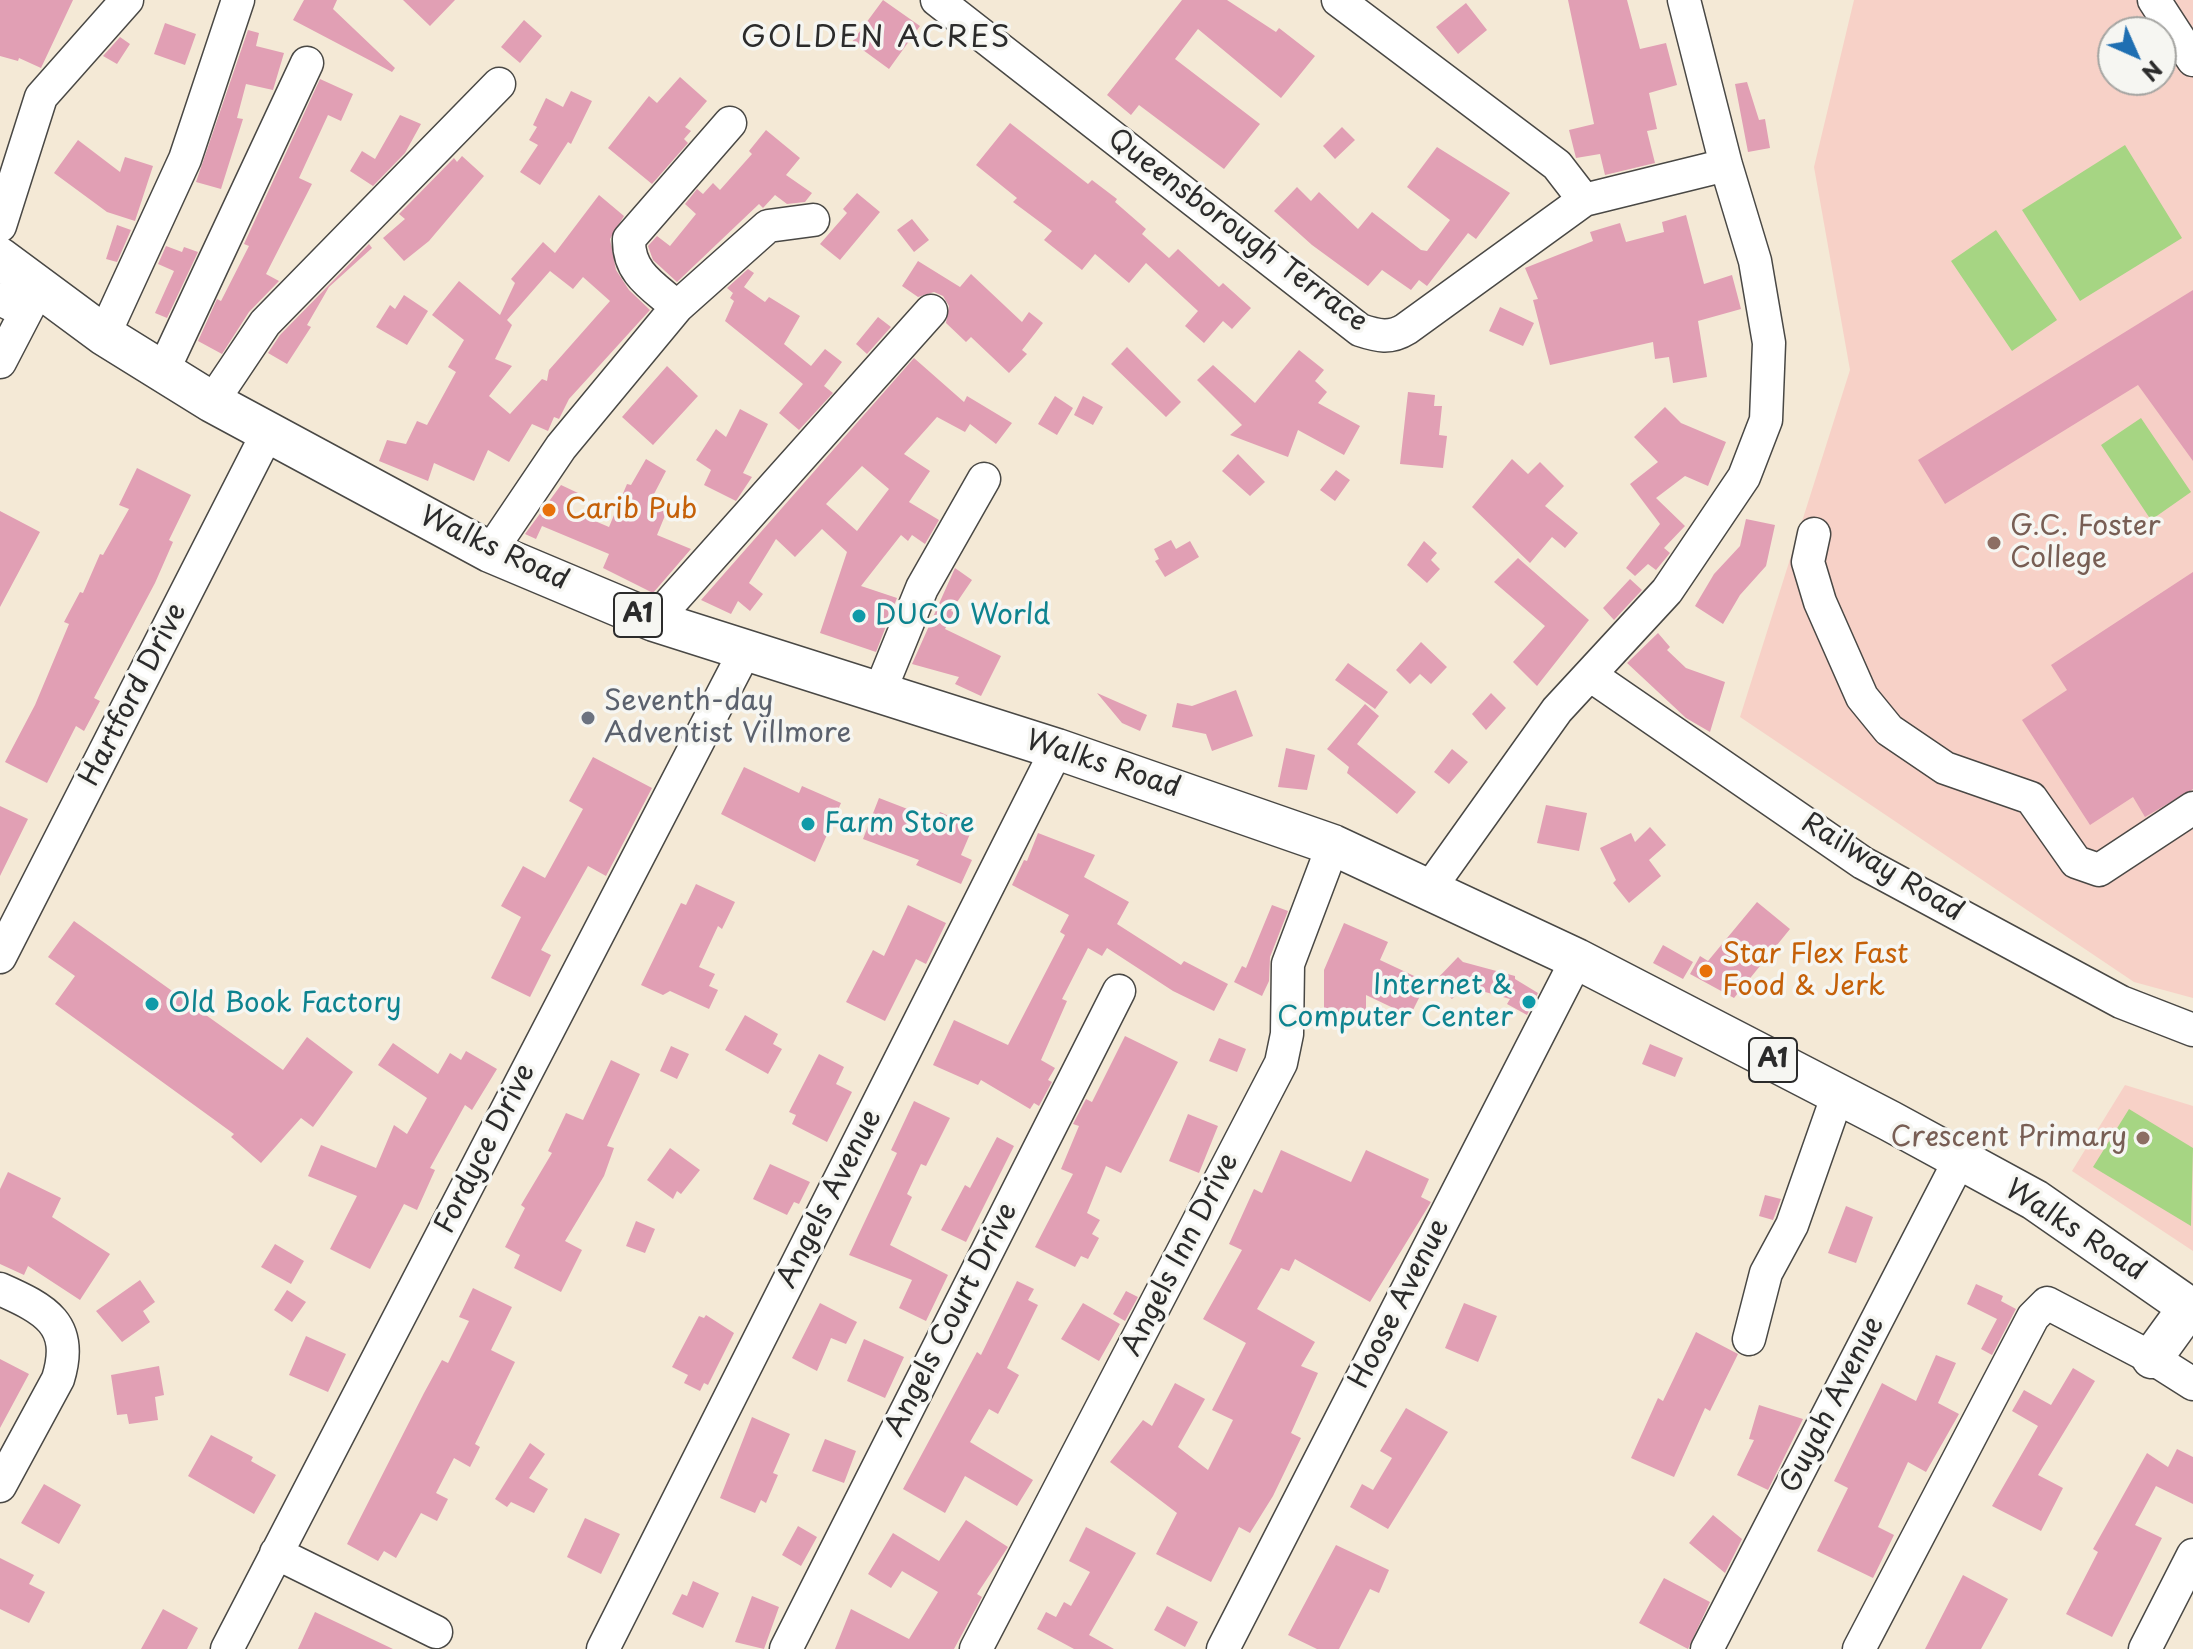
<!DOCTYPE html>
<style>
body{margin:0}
#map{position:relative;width:2193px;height:1649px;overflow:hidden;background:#f4e9d6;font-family:"Playpen Sans",sans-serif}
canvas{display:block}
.north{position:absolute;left:2097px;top:16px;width:80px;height:80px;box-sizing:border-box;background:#f6f6f2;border:2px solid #a5a5a2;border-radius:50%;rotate:135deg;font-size:22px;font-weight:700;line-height:32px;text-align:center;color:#2b2b2b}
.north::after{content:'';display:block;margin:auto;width:28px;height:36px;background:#1f6fb2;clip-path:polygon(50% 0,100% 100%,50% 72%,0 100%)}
</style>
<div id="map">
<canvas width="2193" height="1649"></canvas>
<div class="north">N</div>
</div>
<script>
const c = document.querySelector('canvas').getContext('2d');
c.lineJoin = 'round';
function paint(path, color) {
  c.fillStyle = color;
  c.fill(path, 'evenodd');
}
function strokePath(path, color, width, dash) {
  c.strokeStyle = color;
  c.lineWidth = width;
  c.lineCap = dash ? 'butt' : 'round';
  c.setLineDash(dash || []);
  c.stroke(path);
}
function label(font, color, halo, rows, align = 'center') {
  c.font = font + ' "Playpen Sans",sans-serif';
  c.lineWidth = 7;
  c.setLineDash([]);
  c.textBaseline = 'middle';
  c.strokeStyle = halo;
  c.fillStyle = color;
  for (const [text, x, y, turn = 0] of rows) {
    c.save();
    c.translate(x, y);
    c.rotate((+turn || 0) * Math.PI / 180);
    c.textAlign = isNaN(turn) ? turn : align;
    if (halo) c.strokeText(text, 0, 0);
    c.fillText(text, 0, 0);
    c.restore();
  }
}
const built = new Path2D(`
 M1854,0H2193V998L2134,982L1740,717L1850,370L1814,167ZM2113,32H2161V80H2113Z
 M2125,1085L2193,1106V1251L2072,1171Z`);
const green = new Path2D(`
 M2125,145L2182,238L2080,301L2022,210Z
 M1996,230L2057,320L2012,351L1951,261Z
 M2141,418L2191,492L2151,520L2101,445Z
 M2129,1109L2193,1148L2191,1226L2093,1167Z`);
const building = new Path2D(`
 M0,0H73L41,68L19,58L18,61L0,56Z
 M304,0H337L333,9L395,68L392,72L293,20Z
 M403,0H455L430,26Z
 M883,0L920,26L889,69L852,42Z
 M1182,0H1227L1276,32L1279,28L1315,56L1281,98L1198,29L1175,59L1260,124L1224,169L1139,105L1131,115L1107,95Z
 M1568,0H1627L1640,49L1666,43L1677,85L1649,93L1657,129L1647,131L1655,163L1605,175L1600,154L1576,158L1569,130L1594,124Z
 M1466,3L1487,30L1458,54L1436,27Z
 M524,20L542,36L520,63L501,47Z
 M165,23L196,34L185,65L154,54Z
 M248,30L259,33L256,46L284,53L273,90L246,84L237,118L243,119L221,189L196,182Z
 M120,37L130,44L117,64L103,56Z
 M680,77L707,101L685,127L691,131L684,139L688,143L652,184L608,148L649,96L657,103Z
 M320,79L353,94L341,121L328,115L299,178L312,184L266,274L279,281L249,312L222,354L198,341L217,299L221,301L249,246L244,244Z
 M1747,82L1759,120L1765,119L1770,148L1748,152L1735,84Z
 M571,91L592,101L571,144L568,142L540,185L520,172L538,145L529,140L537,127L533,125L546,98L563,107Z
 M400,115L421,124L405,153L373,186L350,171L362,151L375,159Z
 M1010,123L1088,184L1092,180L1117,199L1115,202L1146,229L1142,234L1169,258L1178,249L1219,287L1223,283L1251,308L1232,329L1223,321L1204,343L1185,326L1198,311L1146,263L1129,283L1095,254L1082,270L1044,240L1052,231L1013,202L1017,198L976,165Z
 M1342,127L1355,140L1335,159L1323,146Z
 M766,130L800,158L786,175L812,193L805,202L787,204L775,195L763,208L759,204L677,282L653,260L648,246L657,236L670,246L696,214L685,204L697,189L703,194L713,183L720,190L752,154L749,151Z
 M78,140L120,172L125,157L153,166L135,221L107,212L54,173Z
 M1437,147L1510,193L1476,239L1468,233L1427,286L1419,280L1411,290L1382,270L1368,286L1312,245L1274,211L1297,187L1311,201L1319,192L1358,229L1372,212L1421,250L1427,251L1450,220L1407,187Z
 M462,156L484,176L429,241L404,261L383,238L405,219L399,214L454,158L457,162Z
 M857,193L880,212L840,260L820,244L847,213L843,209Z
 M599,195L624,216L610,239L616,270L629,290L650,310L569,399L559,419L554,417L548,431L532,424L509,462L488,450L474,481L434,463L428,481L379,461L387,440L406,444L417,421L427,425L456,372L448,367L464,340L432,315L459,281L500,315L515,283L511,279L543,242L555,253ZM550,271L573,289L583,277L610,301L549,370L547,381L542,379L510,414L489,396L512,366L495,359L512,325L507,320Z
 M1686,215L1704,284L1732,275L1741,309L1698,321L1707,377L1673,383L1669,357L1655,359L1653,342L1550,365L1533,300L1538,299L1525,268L1593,241L1590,232L1620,223L1626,242L1664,232L1662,222Z
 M912,219L929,240L914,252L897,230Z
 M117,225L131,230L117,262L106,259Z
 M369,244L372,248L329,287L307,325L311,327L287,364L268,353L280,335Z
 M166,246L182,252L184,247L198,252L167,318L155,313L174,271L158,264Z
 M918,261L960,287L971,274L1022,322L1029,312L1043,323L1022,350L1027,354L1009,373L971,337L966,342L946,323L949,306L943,296L934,292L918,297L902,286Z
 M748,269L754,273L744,287L765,302L769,297L800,316L784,344L811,366L825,349L842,362L824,386L833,393L799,430L779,413L803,384L725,321L734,301L730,298L733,293L727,288Z
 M2193,290V461L2138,385L1945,504L1918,460Z
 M404,295L428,311L407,345L376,327L390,305L395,309Z
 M1500,307L1534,323L1523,346L1489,331Z
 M878,317L891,327L867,354L856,344Z
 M1127,347L1181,402L1166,417L1111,364Z
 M1299,350L1324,370L1315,381L1327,392L1318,403L1360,426L1344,455L1298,430L1288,457L1230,435L1242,425L1197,380L1213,365L1255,403Z
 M914,358L964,402L967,396L1012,423L996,444L970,424L965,432L937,417L904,454L930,471L909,502L939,520L925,544L912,535L908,541L901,535L861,586L897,598L876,652L820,633L847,552L822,529L795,557L776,539L749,583L763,594L750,611L738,601L731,614L701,600ZM862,466L889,489L857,531L826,504Z
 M667,366L698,396L653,445L622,417Z
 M1408,392L1435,395L1434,406H1442L1439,435L1447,436L1443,468L1400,464Z
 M1055,396L1073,408L1057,435L1038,424Z
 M1083,396L1103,407L1093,425L1074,415Z
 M1665,407L1681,423L1726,442L1708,486L1685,476L1656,498L1685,526L1664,548L1670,553L1656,570L1648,564L1635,576L1626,568L1660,524L1630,484L1658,462L1634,437Z
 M740,409L768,424L743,473L752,477L736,501L704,485L711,470L696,460L716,429L726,437Z
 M1238,454L1265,482L1250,496L1222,471Z
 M646,459L666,471L654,494L671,501L657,535L691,549L653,593L603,568L609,554L542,526L536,539L525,534L561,485L578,493L569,510L609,527L627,484L631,485Z
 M1512,459L1528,474L1540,462L1564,486L1545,506L1578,533L1565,548L1552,537L1530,563L1472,507Z
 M137,468L191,495L169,540L173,542L155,583L94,698L100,701L84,731L76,726L47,783L5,762L35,705L69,624L64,622L80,592L83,593L100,554L103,555L129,509L119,505Z
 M1336,470L1350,480L1335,501L1320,490Z
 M0,511L40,532L0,607Z
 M1746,519L1775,525L1766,566L1740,595L1723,624L1695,606L1714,574L1740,546Z
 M1171,540L1176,549L1190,541L1199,557L1165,577L1155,561L1159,559L1154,549Z
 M1424,541L1437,553L1431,560L1440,569L1427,583L1407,565Z
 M1518,558L1589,620L1537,686L1513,662L1545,626L1494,582Z
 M955,568L972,580L951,611L954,612L945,629L1001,656L981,696L955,684L959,677L912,664Z
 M2193,572V789L2145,817L2133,797L2090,825L2022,720L2067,690L2051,665Z
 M1630,579L1642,590L1614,620L1603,608Z
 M1658,633L1670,647L1667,650L1686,668L1725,682L1710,732L1686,718L1627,663Z
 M1421,642L1447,667L1431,684L1420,674L1410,684L1396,670Z
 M1348,663L1388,692L1375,709L1335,680Z
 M1236,690L1253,736L1212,751L1206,734L1172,727L1177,703L1192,706Z
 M1097,693L1147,715L1140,731L1122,723Z
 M1491,693L1506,708L1486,730L1472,714Z
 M1365,704L1379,716L1357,744L1416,792L1397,814L1347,773L1349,767L1327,749Z
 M1286,748L1315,755L1307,790L1278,787Z
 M1452,749L1468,762L1449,784L1434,772Z
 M593,757L652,788L606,876L588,866L541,950L551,955L530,997L491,978L521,917L501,906L523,866L545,878L583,809L569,801Z
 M744,767L799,793L802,786L841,803L815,862L721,814Z
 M879,798L936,820L940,812L973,827L961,855L972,860L961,884L916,865L919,860L863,839Z
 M1546,805L1587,813L1579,851L1537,843Z
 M0,806L28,819L0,876Z
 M1650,827L1666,845L1649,860L1661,876L1629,903L1613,883L1616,880L1600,848L1631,833L1635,842Z
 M1038,833L1095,855L1084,877L1129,902L1117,924L1181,965L1184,961L1228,984L1214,1011L1173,991L1107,948L1102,956L1088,948L1062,999L1067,1001L1041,1060L1055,1068L1048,1080L1052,1082L1039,1106L1034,1103L1030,1109L981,1080L978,1085L933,1065L954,1020L1008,1045L1065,935L1060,932L1069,915L1012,885L1024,860L1027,861Z
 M696,884L735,902L722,929L718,926L699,967L715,974L709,986L718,990L709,1009L670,991L663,995L641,985L681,903L686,905Z
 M1757,902L1790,929L1734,998L1690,974L1700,956L1708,961Z
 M908,905L946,923L926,964L916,959L885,1021L846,1002L873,950L884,956Z
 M1272,905L1288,911L1270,957L1269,981L1262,996L1234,982L1242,966L1246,968Z
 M74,921L283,1070L307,1037L353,1072L313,1127L301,1118L261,1163L231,1137L234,1134L55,1004L75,976L48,957Z
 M1344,923L1388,942L1380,960L1427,982L1410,1016L1366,995V1025H1324V970Z
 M1663,945L1693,962L1683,979L1653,963Z
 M1458,957L1463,962L1515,976V979L1538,993L1527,1015L1507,1004L1510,999L1464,986L1452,999L1434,982Z
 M745,1015L778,1034L773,1044L782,1049L768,1074L725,1050Z
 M1125,1036L1178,1062L1121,1173L1106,1166L1087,1213L1100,1220L1092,1234L1099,1238L1088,1259L1081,1256L1075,1267L1035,1247L1073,1174L1061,1169L1079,1126L1073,1124L1086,1099L1092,1102Z
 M1219,1038L1246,1049L1237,1072L1209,1061Z
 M393,1043L438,1074L450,1053L461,1060L466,1051L497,1069L472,1110L465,1105L430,1168L435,1170L417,1210L404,1204L370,1269L330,1249L357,1196L308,1176L321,1145L376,1168L394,1125L407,1134L427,1098L378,1065Z
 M1650,1044L1683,1058L1675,1077L1642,1064Z
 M671,1046L689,1054L677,1079L660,1071Z
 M819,1054L844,1067L836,1084L852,1092L827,1142L792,1124L796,1115L789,1112Z
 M611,1060L640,1074L607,1146L614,1148L604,1176L565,1241L582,1250L561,1292L514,1268L520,1255L505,1247L525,1208L521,1205L552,1153L548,1151L566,1113L583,1120Z
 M914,1101L950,1118L926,1166L921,1164L907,1194L912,1197L890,1245L948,1275L926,1321L899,1308L912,1280L849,1255L897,1153L891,1150Z
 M1188,1114L1218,1126L1199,1173L1169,1161Z
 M997,1137L1014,1146L966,1242L941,1230L965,1185L970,1188Z
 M670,1148L700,1170L681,1194L677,1191L673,1199L647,1180Z
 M1281,1150L1351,1182L1366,1150L1429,1179L1421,1197L1431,1202L1370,1302L1295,1259L1289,1271L1281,1268L1257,1309L1315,1342L1301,1366L1318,1373L1291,1433L1301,1438L1273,1496L1250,1533L1239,1527L1211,1582L1156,1554L1177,1513L1110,1462L1143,1420L1152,1426L1175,1383L1205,1399L1178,1447L1208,1470L1233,1420L1212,1410L1246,1343L1203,1319L1242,1250L1229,1244L1254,1189L1262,1193Z
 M770,1164L810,1182L799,1204L794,1202L787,1215L753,1199Z
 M8,1172L61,1198L52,1217L110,1254L80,1300L28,1266L24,1275L0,1264V1189Z
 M1765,1195L1781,1199L1773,1220L1759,1216Z
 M1846,1206L1873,1217L1856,1263L1828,1253Z
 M636,1221L655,1229L645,1253L626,1246Z
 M275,1244L304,1261L291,1284L261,1267Z
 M140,1280L155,1302L143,1311L150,1322L122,1342L96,1311Z
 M1017,1281L1034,1289L1028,1300L1038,1305L1007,1368L1019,1375L998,1414L989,1409L970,1442L1033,1480L1017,1506L965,1476L945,1513L903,1489L977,1352L981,1355Z
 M1976,1284L2003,1296L2001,1301L2016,1309L1992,1355L1981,1349L1997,1319L1967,1304Z
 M473,1288L512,1307L491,1350L515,1362L475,1444L480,1447L470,1467L454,1458L436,1493L448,1499L437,1521L421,1513L396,1558L384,1551L378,1561L347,1544L424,1393L442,1360L448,1363L469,1321L459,1317Z
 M287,1290L306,1302L292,1322L274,1310Z
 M1126,1291L1138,1297L1125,1321L1113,1314Z
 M820,1303L857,1322L846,1344L831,1338L817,1371L792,1358Z
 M1083,1303L1120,1324L1099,1361L1061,1339Z
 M1464,1303L1497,1316L1478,1362L1445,1348Z
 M706,1315L734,1333L708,1385L704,1383L700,1391L684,1383L688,1375L672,1367L699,1316L704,1318Z
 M1696,1332L1738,1354L1710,1411L1705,1408L1674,1477L1631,1458L1658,1398L1663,1401Z
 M306,1336L346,1354L328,1392L289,1375Z
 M864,1339L904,1357L885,1398L847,1381Z
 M1936,1355L1956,1363L1938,1403L1959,1414L1926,1472L1908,1462L1878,1527L1894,1535L1873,1578L1817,1551L1848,1488L1834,1481L1882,1383L1916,1401Z
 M0,1359L29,1374L0,1428Z
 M159,1366L164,1395L155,1397L158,1420L129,1424L127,1414L117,1415L111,1375Z
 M2073,1368L2095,1381L2038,1475L2063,1488L2041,1531L1992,1506L2038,1426L2012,1411L2024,1390L2051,1405Z
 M1759,1405L1803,1419L1768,1490L1737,1475L1754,1440L1749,1439Z
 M1406,1408L1448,1432L1388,1529L1350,1507L1362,1484L1373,1490L1392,1458L1380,1451Z
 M752,1417L790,1434L773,1473L778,1475L766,1503L761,1500L755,1513L720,1498Z
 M211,1435L253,1457L251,1461L276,1475L254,1514L188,1476Z
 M825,1439L856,1451L844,1483L812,1471Z
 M530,1443L545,1454L529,1478L548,1489L534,1513L511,1502L507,1507L495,1499Z
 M2177,1449L2193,1457V1504L2156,1486L2135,1525L2162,1538L2112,1637L2066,1614L2098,1552L2093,1549L2147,1453L2168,1467Z
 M44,1484L81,1505L59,1544L21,1523Z
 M1713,1515L1742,1539L1725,1573L1689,1543Z
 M585,1518L620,1534L601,1574L567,1557Z
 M966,1520L1008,1547L977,1594L982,1597L954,1649H835L851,1609L909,1639L938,1592L902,1571L891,1588L868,1574L893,1533L939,1561Z
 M798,1526L817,1537L801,1566L782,1555Z
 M1086,1527L1136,1553L1089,1635L1114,1649H1074L1037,1629L1046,1612L1056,1617L1064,1602L1071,1606L1090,1572L1069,1561Z
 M1336,1545L1389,1570L1379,1593L1370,1589L1339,1649H1317L1288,1635Z
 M0,1558L34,1575L29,1584L45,1592L29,1623L0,1609Z
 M1963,1575L2008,1599L1981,1649H1925Z
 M1664,1578L1710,1602L1688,1649L1639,1623Z
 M693,1581L719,1593L703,1628L672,1614L682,1594L687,1596Z
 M752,1596L779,1607L764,1649L735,1642Z
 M1167,1606L1198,1622L1185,1647L1154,1630Z
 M163,1609L198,1628L187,1649H141Z
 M315,1612L393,1649H298Z`);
const minor = new Path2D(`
 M937,0L1360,330C1378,336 1390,339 1406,329L1584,200L1726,165
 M1338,0L1557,165L1584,200
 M2154,0L2193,60
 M0,226L41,97L127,0
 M0,299L26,312
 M677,307C653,286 628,273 629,239L730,123
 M104,335L185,159L238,0
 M0,362L39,287
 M163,371L307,63
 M212,402L265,323L499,84
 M1814,534L1808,562L1820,602L1862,697L1889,730L1945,768L2031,798L2076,862L2099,870L2193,808
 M490,552L561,447L677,307L768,226L813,220
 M654,621L931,311
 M1590,675L1863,863L2121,1002L2193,1030
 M880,691L922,588L984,479
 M1430,888L1557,710L1667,591L1744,477L1766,420L1769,343L1755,261L1726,165L1684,0
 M0,957L267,434
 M0,1289C45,1309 75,1324 58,1379L0,1486
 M1749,1339L1766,1273L1792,1225L1838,1094
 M276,1553L436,1632
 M227,1649L746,649
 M603,1649L1057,749
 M786,1649L1119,991
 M976,1649L1281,1063L1287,1034L1288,964L1333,845
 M1223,1649L1577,959
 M1707,1649L1959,1161
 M1859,1649L2033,1317L2047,1303L2152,1358L2193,1384
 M2145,1649L2193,1555`);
const major = new Path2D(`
 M0,258L104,335L212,402L490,552L654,621L1057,749L1333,845L1577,959L1890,1121L2035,1200L2193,1310
 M2152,1358L2189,1307`);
const markers = [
 [549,510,8,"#e8710a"],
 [1994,543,8,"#8d6e63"],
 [859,616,8,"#0f9aa8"],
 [588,718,8,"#6b7280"],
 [808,824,8,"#0f9aa8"],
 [1706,971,8,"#e8710a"],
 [1529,1002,8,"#0f9aa8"],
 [152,1004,8,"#0f9aa8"],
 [2143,1138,8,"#8d6e63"]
];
const shields = [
 [638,615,48],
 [1773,1060,48]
];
const shieldNames = [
 ["A1",638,615],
 ["A1",1773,1060]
];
const streetNames = [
 ["Queensborough Terrace",1237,231,37],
 ["Walks Road",494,549,25],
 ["Hartford Drive",134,695,-63],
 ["Walks Road",1103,765,18],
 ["Railway Road",1882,868,31],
 ["Fordyce Drive",486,1149,-63],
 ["Angels Avenue",830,1199,-63],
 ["Walks Road",2075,1231,33],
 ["Angels Inn Drive",1181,1255,-63],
 ["Hoose Avenue",1400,1304,-63],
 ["Angels Court Drive",952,1320,-63],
 ["Guyah Avenue",1833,1405,-63]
];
const foodNames = [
 ["Carib Pub",565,510],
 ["Star Flex Fast",1722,955],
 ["Food & Jerk",1722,987]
];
const educationNames = [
 ["G.C. Foster",2010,527],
 ["College",2010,559],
 ["Crescent Primary",2127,1138,"right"]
];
const cultureNames = [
 ["DUCO World",875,616],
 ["Farm Store",824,824],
 ["Internet &",1513,986,"right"],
 ["Computer Center",1513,1018,"right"],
 ["Old Book Factory",168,1004]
];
const worshipNames = [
 ["Seventh-day",604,702],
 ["Adventist Villmore",604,734]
];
const neighbourhoodNames = [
 ["GOLDEN ACRES",876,39]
];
paint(built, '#f7d1c7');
paint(green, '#a6d583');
paint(building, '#e19fb4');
strokePath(minor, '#494845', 35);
strokePath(major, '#494845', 43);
strokePath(minor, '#fff', 32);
strokePath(major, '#fff', 40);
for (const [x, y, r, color] of markers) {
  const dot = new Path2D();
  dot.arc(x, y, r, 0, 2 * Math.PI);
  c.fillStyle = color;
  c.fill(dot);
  strokePath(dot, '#f6f6f2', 3);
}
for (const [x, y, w] of shields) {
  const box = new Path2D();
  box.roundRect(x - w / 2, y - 22, w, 44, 6);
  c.fillStyle = '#f6f6f2';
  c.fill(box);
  strokePath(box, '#2b2b2b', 2);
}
label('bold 26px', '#2b2b2b', null, shieldNames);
label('28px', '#2b2b2b', '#f6f6f2', streetNames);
label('28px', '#c56008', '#f6f6f2', foodNames, 'left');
label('28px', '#785e54', '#f6f6f2', educationNames, 'left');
label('28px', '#0d838f', '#f6f6f2', cultureNames, 'left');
label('28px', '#5b616d', '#f6f6f2', worshipNames, 'left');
c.letterSpacing = '2px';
label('30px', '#2b2b2b', '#f6f6f2', neighbourhoodNames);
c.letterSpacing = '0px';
</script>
